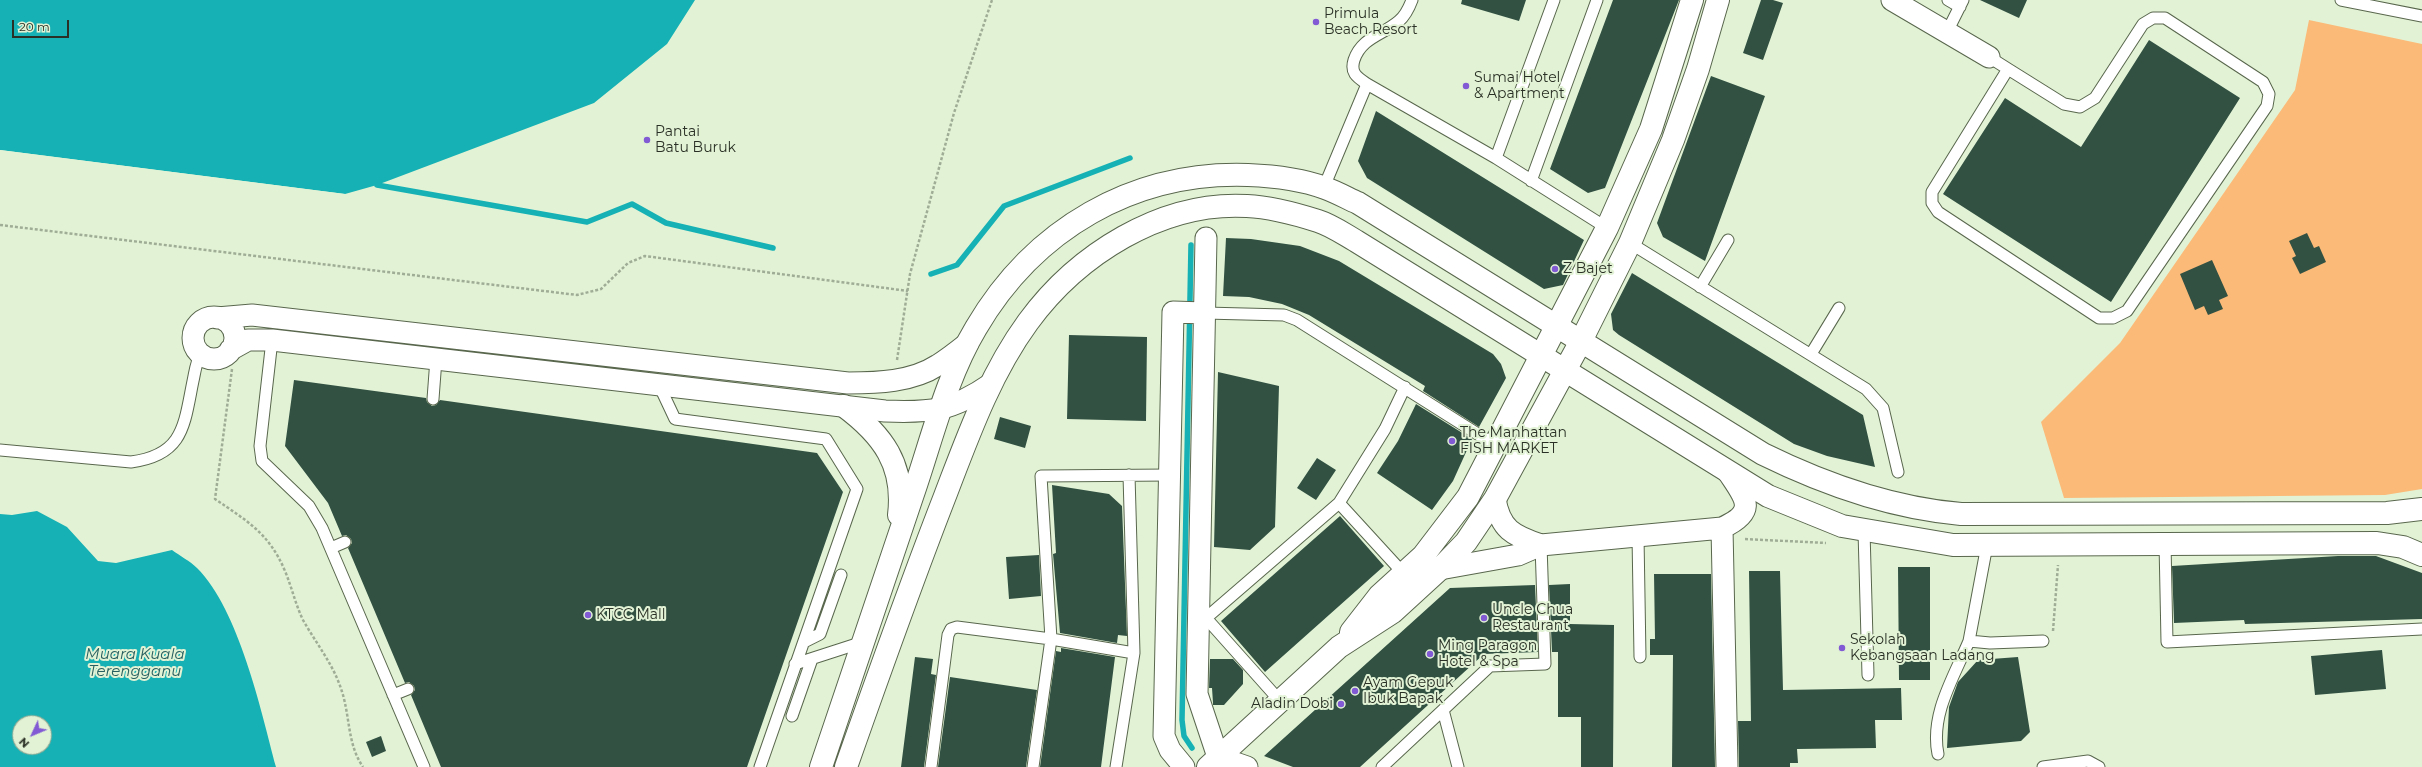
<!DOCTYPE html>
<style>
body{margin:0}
#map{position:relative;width:2422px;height:767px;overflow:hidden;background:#e2f3d5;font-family:Montserrat,sans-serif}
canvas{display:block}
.north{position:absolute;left:12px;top:715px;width:40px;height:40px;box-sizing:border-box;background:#e2f3d5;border:1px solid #98a58f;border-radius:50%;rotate:226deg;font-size:11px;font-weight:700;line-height:16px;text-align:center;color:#2a3025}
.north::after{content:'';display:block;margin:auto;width:14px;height:18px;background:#815ad4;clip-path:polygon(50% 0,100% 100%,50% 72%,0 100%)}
.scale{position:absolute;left:12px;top:20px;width:57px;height:18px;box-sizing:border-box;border:2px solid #2a3025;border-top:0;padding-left:5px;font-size:12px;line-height:14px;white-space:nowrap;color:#2a3025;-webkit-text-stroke:3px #e2f3d5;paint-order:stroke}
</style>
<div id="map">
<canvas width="2422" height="767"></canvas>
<div class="north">N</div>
<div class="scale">20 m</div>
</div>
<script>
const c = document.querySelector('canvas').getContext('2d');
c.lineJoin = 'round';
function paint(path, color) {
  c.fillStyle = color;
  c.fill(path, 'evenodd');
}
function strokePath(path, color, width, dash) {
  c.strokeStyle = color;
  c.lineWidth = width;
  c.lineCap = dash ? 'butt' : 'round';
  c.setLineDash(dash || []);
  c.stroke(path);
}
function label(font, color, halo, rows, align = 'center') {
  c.font = font + ' Montserrat,sans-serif';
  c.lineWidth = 4;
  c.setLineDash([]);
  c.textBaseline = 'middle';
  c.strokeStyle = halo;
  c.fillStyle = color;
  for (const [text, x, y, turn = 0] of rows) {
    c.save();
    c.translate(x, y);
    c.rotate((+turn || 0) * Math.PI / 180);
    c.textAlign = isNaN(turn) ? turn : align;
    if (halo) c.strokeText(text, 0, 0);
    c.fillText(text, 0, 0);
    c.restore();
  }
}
const green = new Path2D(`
 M2309,20L2422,44V489L2385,495L2064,498L2041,422L2120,343L2295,90Z`);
const water = new Path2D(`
 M0,0H695L667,44L594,103L377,185L345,194L0,150Z
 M37,511L67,527L98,561L116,563L172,550C180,556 190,561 197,568C239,610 261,710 276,767H0V514L12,515ZM20,723H44V747H20Z`);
const pier = new Path2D(`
 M0,150L345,194H350L345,196L0,152Z`);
const stream = new Path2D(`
 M377,185L587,222L632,204L666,223L773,248
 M1191,245L1182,720L1184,736L1192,748
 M931,274L957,265L1004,206L1130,158`);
const building = new Path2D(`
 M1462,0H1526L1519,21L1461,4Z
 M1613,0H1679L1605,188L1588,193L1550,169Z
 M1761,0H1773L1783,3L1763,60L1743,53Z
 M1980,0H2027L2019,18Z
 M2149,40L2240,98L2111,302L1943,194L2005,98L2081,147Z
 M1711,76L1765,96L1705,261L1663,237L1657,223Z
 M1376,111L1584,240L1563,285L1544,289L1367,178L1358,161Z
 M2307,233L2314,248L2319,246L2326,262L2300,274L2292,258L2296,256L2289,241Z
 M1226,238L1251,239L1300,246L1339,261L1493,354L1501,364L1506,378L1479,427L1423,391L1425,386L1309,315L1282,304L1249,297L1223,296Z
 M2212,260L2228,296L2219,300L2223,309L2208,315L2204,306L2195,310L2180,274Z
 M1632,273L1863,415L1875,467L1827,456L1794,444L1619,335L1613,330L1611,314Z
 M1069,335L1147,337L1146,421L1067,419Z
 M1218,372L1279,386L1275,527L1250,550L1214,547Z
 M294,380L426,398L427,402L432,406L436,405L440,400L817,453L843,492L747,767H441L411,695L415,690L414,686L409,682L405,683L348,548L352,543L351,539L346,535L342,536L328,503L285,446Z
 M1416,404L1472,439L1453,481L1432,510L1377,473L1398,441Z
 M1000,417L1031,426L1025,448L994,439Z
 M1317,458L1336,470L1316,500L1297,488Z
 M1052,485L1109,494L1122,506L1127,636L1118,635L1117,643L1060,633L1053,554L1056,553Z
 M1340,516L1384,566L1265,672L1221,621Z
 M1039,555L1041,596L1009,599L1006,557Z
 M2338,556H2376L2422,573V619L2245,624L2244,620L2174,623L2172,566Z
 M1898,567H1930V680H1899Z
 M1749,571H1780L1783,690L1901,688L1902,720H1875L1876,748L1797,749L1798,763H1790V767H1739L1738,721H1751Z
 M1654,574H1711L1715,767H1672L1673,655H1650V639H1655Z
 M1570,584V624L1614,625L1613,767H1581V717H1558V652H1552L1549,585Z
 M1535,585L1538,652L1484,654L1360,767H1293L1264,756L1450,588Z
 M1061,648L1115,657L1101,767H1040L1056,651L1061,652Z
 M2382,650L2386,689L2315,695L2311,656Z
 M915,657L933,659L931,674L936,675L924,767H901Z
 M2018,657L2030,732L2021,741L1947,748L1949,707L1958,682L1978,660Z
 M1210,659H1233L1243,670V684L1224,705H1213V703L1212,688H1209Z
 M950,677L1037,690L1026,767H938Z
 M381,736L386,751L372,757L366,742Z`);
const path = new Path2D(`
 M0,225L577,295L601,289L628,263L645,256L908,291
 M897,360L910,274L954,113L992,0
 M232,369L215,499C247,521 269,533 285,571C292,588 295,603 303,620C317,645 335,666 343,695C350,720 348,745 363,767
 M1745,539L1826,543
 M2053,631L2058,565`);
const lane = new Path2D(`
 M1948,0L1960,7
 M2341,0L2422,16
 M2153,18H2165L2263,82L2269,94L2267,106L2127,311L2113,318H2099L1938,212L1932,203V192L2008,69L2064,104L2080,107L2095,98L2143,24Z
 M1947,32L1963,0
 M1989,57L2008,69
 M1367,84C1357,77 1350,73 1354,60C1362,37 1383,35 1399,21C1406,15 1409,8 1412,0
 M1496,158L1554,0
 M1531,181L1597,0
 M1324,187L1367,84L1496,158L1607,228
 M1630,243L1866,389L1883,408L1898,472
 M1700,287L1728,240
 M1205,313L1284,315L1297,320L1495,445
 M272,340L260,446L262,461L309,506L322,528L424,767
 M1811,354L1839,308
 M659,385L675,419L826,439L857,489L760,767
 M433,399L436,359
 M0,450L131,462C184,455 184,425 193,381C195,372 196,361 201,354
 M1339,503L1404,574
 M1864,531L1868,675
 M1638,536L1640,657
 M2165,543L2167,642L2422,629
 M1987,545L1969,641L1990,643L2043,641
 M331,548L345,542
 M1206,618L1280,701
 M1199,620L1206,618L1339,503L1385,429L1405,387
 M804,642L820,634L841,575
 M795,664L863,642
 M393,695L408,689
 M1443,710L1458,767
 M792,716L812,659
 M1938,754C1930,714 1954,677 1969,641
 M931,767L948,635L951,629L957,627L1051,639L1134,653
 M1033,767L1051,639L1041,476L1170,475
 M1116,767L1134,653L1129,475
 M1382,767L1490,666L1545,664L1541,545
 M2043,767L2088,761L2099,767`);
const street = new Path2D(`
 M1892,0L1989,57
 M1206,238L1197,694L1218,757L1247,767
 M193 338a21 21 0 1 1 42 0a21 21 0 1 1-42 0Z
 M217,318L252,315L848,383C877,383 912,382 938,365C948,359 958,351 968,343
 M230,350L248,340H272L885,411C930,413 952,411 991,384
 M1495,499C1500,529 1513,536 1541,545
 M1722,528L1727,767
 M1440,569L1518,555L1541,545L1722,528C1759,511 1745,498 1728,472
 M1184,767L1170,750L1164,736L1173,312L1205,313`);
const secondary = new Path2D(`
 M1351,632L1379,596L1423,556L1468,497L1607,228L1651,129L1692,0
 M1208,767L1339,647L1393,612L1440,569L1466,542L1495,499L1581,341L1630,243L1673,140L1698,69L1718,0`);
const primary = new Path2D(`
 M844,406C883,435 905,465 899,515
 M821,767C851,676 883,585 913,494C932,439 946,378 976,328C1034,229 1133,171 1248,175C1273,176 1301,179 1325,188C1336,192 1347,198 1358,203L1763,454C1826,485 1891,508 1961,514L2387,513L2422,509
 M846,767C878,676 910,586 945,496C968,436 990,374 1028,322C1077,255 1161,201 1247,206C1270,207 1296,214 1318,221C1331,225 1344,234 1356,241L1768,496L1842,526L1953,545L2377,543L2403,547L2422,555`);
const markers = [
 [1316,22,4,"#815ad4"],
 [1466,86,4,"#815ad4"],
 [647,140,4,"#815ad4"],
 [1555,269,4,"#815ad4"],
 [1452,441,4,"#815ad4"],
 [588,615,4,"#815ad4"],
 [1484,618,4,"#815ad4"],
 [1842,648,4,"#815ad4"],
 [1430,654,4,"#815ad4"],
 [1355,691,4,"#815ad4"],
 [1341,704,4,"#815ad4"]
];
const poiNames = [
 ["Primula",1324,14],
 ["Beach Resort",1324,30],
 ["Sumai Hotel",1474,78],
 ["& Apartment",1474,94],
 ["Pantai",655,132],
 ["Batu Buruk",655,148],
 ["Z Bajet",1563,269],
 ["The Manhattan",1460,433],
 ["FISH MARKET",1460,449],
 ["Uncle Chua",1492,610],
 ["Restaurant",1492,626],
 ["KTCC Mall",596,615],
 ["Sekolah",1850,640],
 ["Kebangsaan Ladang",1850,656],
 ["Ming Paragon",1438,646],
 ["Hotel & Spa",1438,662],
 ["Ayam Gepuk",1363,683],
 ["Ibuk Bapak",1363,699],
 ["Aladin Dobi",1333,704,"right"]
];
const waterNames = [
 ["Muara Kuala",135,655],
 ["Terengganu",135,672]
];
paint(green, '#fbba78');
paint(water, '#16b1b4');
paint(pier, '#e2f3d5');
strokePath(stream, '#16b1b4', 5.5);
paint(building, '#325143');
strokePath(lane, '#59674d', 13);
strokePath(street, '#59674d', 23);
strokePath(secondary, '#59674d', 24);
strokePath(primary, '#59674d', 24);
strokePath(path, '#a0ad96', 2.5, [3, 2]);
strokePath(lane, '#fff', 11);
strokePath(street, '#fff', 21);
strokePath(secondary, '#fff', 22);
strokePath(primary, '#fff', 22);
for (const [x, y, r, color] of markers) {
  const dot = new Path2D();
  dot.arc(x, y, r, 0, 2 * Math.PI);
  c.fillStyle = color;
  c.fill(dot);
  strokePath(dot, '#e2f3d5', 1.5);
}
label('14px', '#2a3025', '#e2f3d5', poiNames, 'left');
label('italic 15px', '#285f60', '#e2f3d5', waterNames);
</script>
